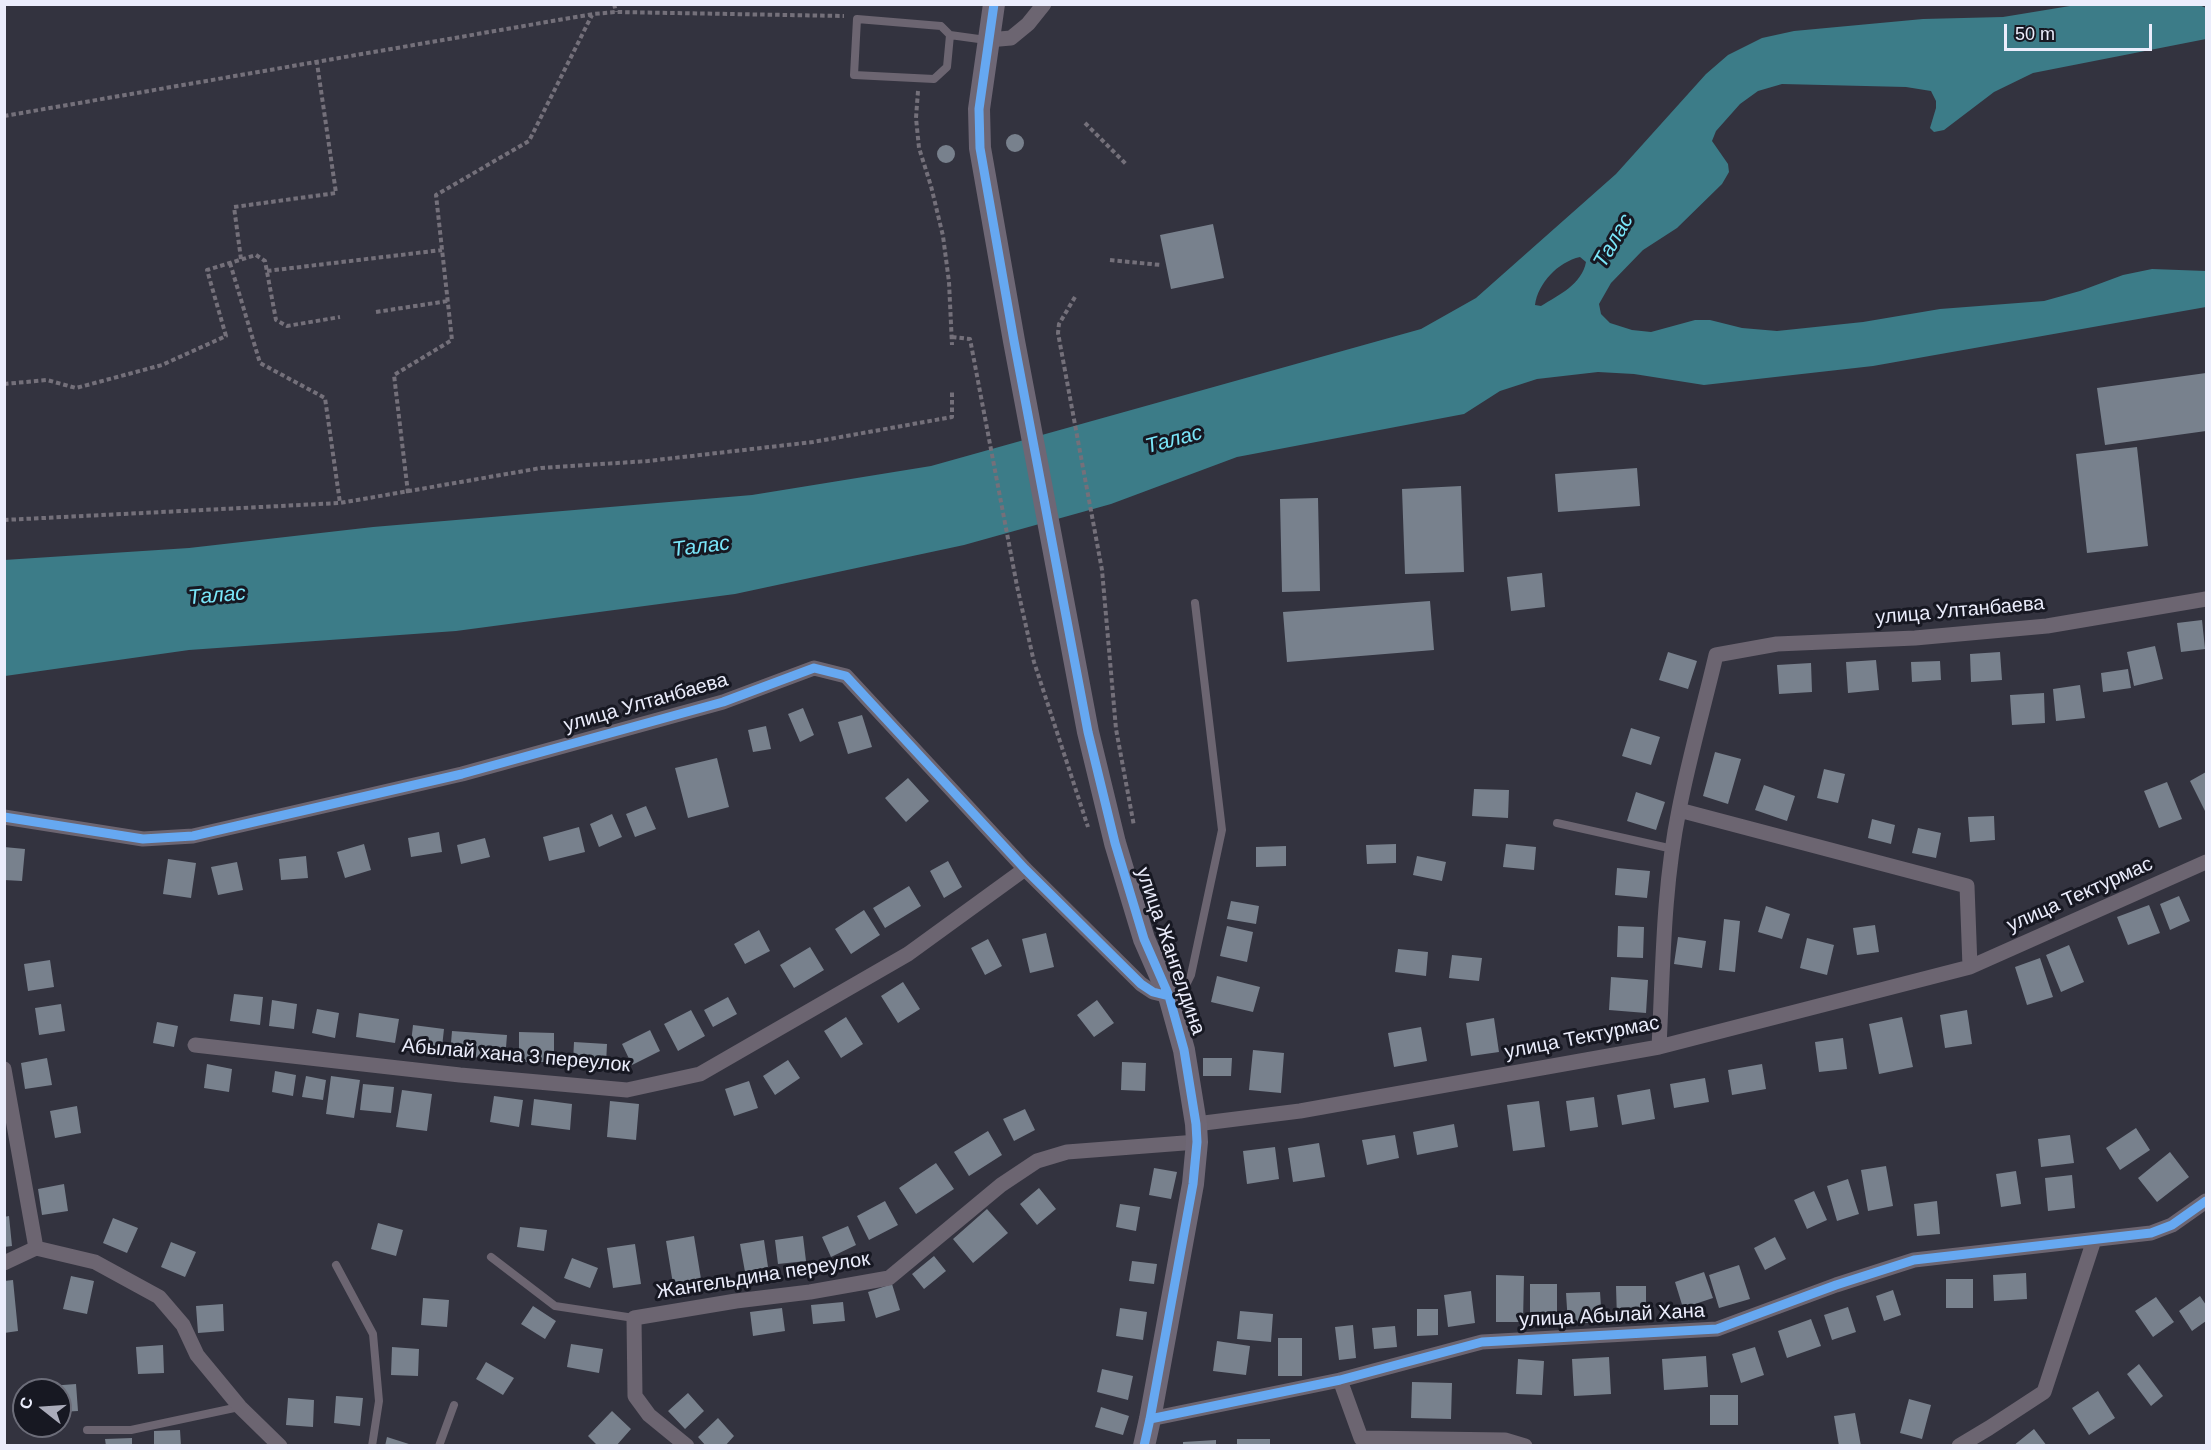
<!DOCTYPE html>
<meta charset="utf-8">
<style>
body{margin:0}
#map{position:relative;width:2211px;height:1450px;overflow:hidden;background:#33333f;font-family:Helvetica,sans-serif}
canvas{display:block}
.frame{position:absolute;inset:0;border:6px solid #ebedfc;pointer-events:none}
.north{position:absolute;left:12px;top:1378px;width:60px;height:60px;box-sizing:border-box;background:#171822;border:2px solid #6c6d79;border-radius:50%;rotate:287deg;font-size:16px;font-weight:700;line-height:24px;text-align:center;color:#ebedfc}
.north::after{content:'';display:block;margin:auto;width:21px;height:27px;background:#abacba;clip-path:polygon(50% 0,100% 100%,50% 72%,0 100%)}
.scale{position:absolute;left:2004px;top:24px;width:148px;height:27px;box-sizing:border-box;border:3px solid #ebedfc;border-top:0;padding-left:8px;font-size:18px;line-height:21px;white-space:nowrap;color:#ebedfc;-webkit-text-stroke:4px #171822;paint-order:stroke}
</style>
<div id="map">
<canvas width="2211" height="1450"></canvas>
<div class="frame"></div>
<div class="north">С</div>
<div class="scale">50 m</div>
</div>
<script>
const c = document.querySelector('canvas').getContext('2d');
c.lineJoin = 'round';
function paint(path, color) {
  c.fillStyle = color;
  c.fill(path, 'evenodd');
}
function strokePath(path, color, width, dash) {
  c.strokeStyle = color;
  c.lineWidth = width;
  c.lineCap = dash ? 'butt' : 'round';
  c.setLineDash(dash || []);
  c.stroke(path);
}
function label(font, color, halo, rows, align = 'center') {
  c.font = font + ' Helvetica,sans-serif';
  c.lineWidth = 6;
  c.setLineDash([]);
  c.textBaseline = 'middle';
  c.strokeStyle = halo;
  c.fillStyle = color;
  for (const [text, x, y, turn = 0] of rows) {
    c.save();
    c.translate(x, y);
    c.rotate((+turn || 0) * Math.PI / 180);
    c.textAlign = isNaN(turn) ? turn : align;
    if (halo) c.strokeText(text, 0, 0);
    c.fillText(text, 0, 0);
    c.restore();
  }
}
const water = new Path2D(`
 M2197,4L2206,8V39L2033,73L1994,92L1944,130L1934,132L1930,128L1936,108V101L1931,91L1906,87L1782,84L1758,91L1740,104L1716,131L1712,141L1728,164L1729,172L1722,184L1677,228L1643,250L1611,283L1599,304L1601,314L1610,323L1632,330L1651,332L1695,320H1710L1742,328L1777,331L1863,322L1940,309L2044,301L2080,291L2123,275L2152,269L2206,271V307L1873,366L1704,385L1634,374L1598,372L1537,379L1500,391L1464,414L1237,457L1111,504L964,545L735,594L456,631L189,650L5,676L4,560L189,548L373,527L752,495L931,466L1421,329L1476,298L1616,174L1706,74L1728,55L1762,38L1794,31L1923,19L2003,17L2076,5ZM1580,257L1586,262C1582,284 1559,295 1541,306L1535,305C1538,283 1558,262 1580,257Z`);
const building = new Path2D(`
 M1006 143a9 9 0 1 1 18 0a9 9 0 1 1-18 0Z
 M937 154a9 9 0 1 1 18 0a9 9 0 1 1-18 0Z
 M1213,224L1224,278L1171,289L1160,235Z
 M2206,373V431L2105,445L2097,388Z
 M2137,447L2148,546L2087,553L2076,454Z
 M1637,468L1640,506L1558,512L1555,474Z
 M1461,486L1464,572L1405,574L1402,489Z
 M1318,498L1320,591L1282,592L1280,499Z
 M1542,573L1545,607L1511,611L1507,577Z
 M1430,601L1434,650L1287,662L1283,612Z
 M2202,620L2205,649L2181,652L2177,623Z
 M2155,646L2163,679L2134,686L2127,652Z
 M1668,652L1697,661L1688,689L1659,680Z
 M2000,652L2002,680L1971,682L1970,654Z
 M1876,660L1879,690L1848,693L1846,662Z
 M1940,661L1941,680L1912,682L1911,662Z
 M1811,663L1812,692L1779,694L1777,665Z
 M2128,669L2131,688L2103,692L2101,673Z
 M2080,685L2085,718L2056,721L2053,689Z
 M2044,693L2045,723L2012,725L2010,695Z
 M803,708L814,735L800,742L788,714Z
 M862,715L872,747L848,754L838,722Z
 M766,726L771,749L753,752L748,730Z
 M1631,728L1660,737L1651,765L1622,756Z
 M1715,752L1741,759L1728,804L1703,796Z
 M717,758L729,807L688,818L675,768Z
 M1824,769L1845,774L1838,803L1817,798Z
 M2206,772V813L2190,781Z
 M908,778L929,801L906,822L885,798Z
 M2167,782L2182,819L2159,828L2144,791Z
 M1764,785L1795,796L1787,821L1755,810Z
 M1474,789L1509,790L1508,818L1472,816Z
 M1636,792L1665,802L1656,830L1627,821Z
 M646,806L656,829L635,837L626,814Z
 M612,814L622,837L599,847L590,824Z
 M1994,816L1995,840L1970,842L1968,817Z
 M1872,819L1895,825L1891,844L1868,838Z
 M579,827L585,852L549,861L543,837Z
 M1918,828L1941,833L1936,858L1912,853Z
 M439,832L442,852L411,857L408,838Z
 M485,838L490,857L461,864L457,845Z
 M364,844L371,870L345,878L337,852Z
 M1396,844V863L1367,864L1366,845Z
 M1506,844L1536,847L1534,870L1503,867Z
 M1286,846V866L1256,867V847Z
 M4,847L25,849L22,881L4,880Z
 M306,856L308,878L281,880L279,859Z
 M1417,856L1446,862L1442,881L1413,875Z
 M168,859L196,863L191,898L163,894Z
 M948,861L962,887L944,898L930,871Z
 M237,862L243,890L218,895L211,867Z
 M1617,868L1650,871L1647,898L1615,895Z
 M909,886L921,906L885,928L873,908Z
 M2179,896L2190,921L2170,930L2160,904Z
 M1231,901L1259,906L1256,924L1227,919Z
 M2149,905L2160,933L2128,945L2117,917Z
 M1766,906L1790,914L1782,939L1758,932Z
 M864,910L880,935L851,954L835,929Z
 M1724,919L1740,921L1735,972L1719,970Z
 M1875,925L1879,952L1857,955L1853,928Z
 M1227,926L1253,932L1247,962L1220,956Z
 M1618,926L1644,927L1643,958L1617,957Z
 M759,930L770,951L745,964L734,944Z
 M1046,933L1054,967L1030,973L1022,939Z
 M1678,937L1706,941L1702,968L1674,964Z
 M1807,938L1834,945L1827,975L1800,968Z
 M988,939L1002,966L985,975L971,948Z
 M2069,945L2084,982L2061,992L2046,955Z
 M810,947L824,970L794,988L780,965Z
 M1398,949L1428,952L1426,976L1395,972Z
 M1452,955L1482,958L1479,981L1449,978Z
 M2040,958L2053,997L2027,1005L2015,967Z
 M50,960L54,987L28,991L24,964Z
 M1217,976L1260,987L1253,1012L1211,1002Z
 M1611,977L1648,980L1646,1013L1609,1010Z
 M903,982L920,1009L898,1023L881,996Z
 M234,994L263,997L260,1025L230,1021Z
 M728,997L737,1014L713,1027L704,1010Z
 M272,1000L297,1004L294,1029L269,1026Z
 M1097,1000L1114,1023L1094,1037L1077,1015Z
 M61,1004L65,1031L39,1035L35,1008Z
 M317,1009L339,1013L335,1038L312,1033Z
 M691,1010L705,1036L678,1051L664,1024Z
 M1967,1010L1972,1044L1945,1048L1940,1015Z
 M359,1013L399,1019L395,1043L356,1037Z
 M846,1017L863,1044L841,1058L824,1031Z
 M1902,1017L1913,1067L1879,1074L1869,1024Z
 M1494,1018L1499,1052L1471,1056L1466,1023Z
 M157,1022L178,1026L174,1047L153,1043Z
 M413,1025L444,1029L441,1056L410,1052Z
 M1421,1027L1427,1061L1394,1067L1388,1033Z
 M650,1030L660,1051L632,1065L622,1044Z
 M452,1031L507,1035L505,1060L450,1055Z
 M519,1032L554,1033V1062H519Z
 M1843,1038L1847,1069L1819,1072L1815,1042Z
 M574,1042L607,1044L606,1064L573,1062Z
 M1253,1050L1284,1053L1281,1093L1249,1090Z
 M47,1058L52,1085L25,1089L21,1063Z
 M1203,1058H1232L1231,1076H1203Z
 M788,1060L800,1078L775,1095L763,1076Z
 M1122,1062L1146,1063L1145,1091L1121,1090Z
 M207,1064L232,1069L229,1092L204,1088Z
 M1762,1064L1766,1089L1732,1095L1728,1070Z
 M275,1071L296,1075L293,1096L272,1092Z
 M306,1076L326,1080L323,1100L302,1097Z
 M331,1076L360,1080L354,1118L326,1114Z
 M1705,1078L1709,1102L1674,1108L1670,1084Z
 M749,1081L758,1108L734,1116L725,1089Z
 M363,1084L394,1087L391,1113L360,1110Z
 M1650,1089L1655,1119L1622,1125L1617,1095Z
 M402,1090L432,1094L427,1131L396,1127Z
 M494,1096L523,1100L519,1127L490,1122Z
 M1594,1097L1598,1127L1570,1131L1566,1101Z
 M534,1099L572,1104L570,1130L531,1125Z
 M610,1101L639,1104L636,1140L607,1137Z
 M1539,1101L1545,1147L1513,1151L1507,1105Z
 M77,1106L81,1133L55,1138L50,1111Z
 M1025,1109L1035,1130L1014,1141L1003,1119Z
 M1454,1124L1458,1147L1417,1155L1413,1132Z
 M2136,1128L2150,1150L2120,1170L2106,1148Z
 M988,1131L1002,1155L969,1176L954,1152Z
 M1395,1135L1399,1158L1367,1165L1362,1140Z
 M2070,1135L2074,1163L2041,1167L2038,1139Z
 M1319,1143L1325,1177L1293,1182L1288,1148Z
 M1275,1147L1279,1179L1247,1184L1243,1151Z
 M2170,1152L2189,1177L2157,1202L2138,1178Z
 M936,1163L954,1189L916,1214L899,1188Z
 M1886,1166L1893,1206L1868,1211L1861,1170Z
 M1154,1168L1177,1172L1171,1199L1149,1195Z
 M2016,1171L2021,1204L2001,1207L1996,1174Z
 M2072,1175L2075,1208L2048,1211L2045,1178Z
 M1848,1179L1859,1214L1837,1221L1827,1186Z
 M64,1184L68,1211L42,1215L38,1189Z
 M1039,1188L1056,1209L1037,1225L1020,1204Z
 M1814,1191L1827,1220L1807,1229L1794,1200Z
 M885,1201L898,1225L869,1240L857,1216Z
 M1937,1201L1940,1234L1917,1236L1914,1204Z
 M1120,1204L1140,1207L1136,1231L1116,1227Z
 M987,1209L1008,1233L973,1263L953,1239Z
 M9,1216L12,1246L4,1247V1217Z
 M113,1218L138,1228L127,1253L103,1243Z
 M378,1223L403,1230L396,1256L371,1249Z
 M848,1226L856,1245L831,1257L822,1237Z
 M520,1227L547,1230L544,1251L517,1247Z
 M694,1236L701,1279L673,1284L666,1241Z
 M803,1236L806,1261L778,1264L775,1240Z
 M1775,1237L1786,1259L1765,1270L1754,1248Z
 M764,1240L768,1267L745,1272L740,1244Z
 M171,1242L196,1252L185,1277L161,1267Z
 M635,1244L641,1284L613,1288L607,1248Z
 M934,1256L946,1271L924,1289L912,1274Z
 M572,1258L598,1268L590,1288L564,1278Z
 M1132,1261L1157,1264L1154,1284L1129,1281Z
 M1739,1265L1750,1299L1719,1308L1709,1275Z
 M1704,1272L1713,1298L1683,1308L1675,1282Z
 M2026,1273L2027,1299L1994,1301L1993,1275Z
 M1496,1275L1524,1276L1523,1322H1496Z
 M71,1276L94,1281L87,1314L63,1309Z
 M1946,1279H1973V1308H1946Z
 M13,1280L18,1331L4,1333V1281Z
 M892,1284L900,1310L876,1318L868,1292Z
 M1530,1284H1557V1318L1530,1319Z
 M1616,1286H1646V1319H1617Z
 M1893,1290L1901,1315L1884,1321L1876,1296Z
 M1471,1291L1475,1323L1448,1327L1444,1295Z
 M1600,1292L1602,1322L1568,1324L1566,1293Z
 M2200,1296L2206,1305V1321L2192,1331L2179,1311Z
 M2156,1297L2174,1322L2153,1337L2135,1311Z
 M423,1298L449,1300L447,1327L421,1325Z
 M843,1302L845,1321L813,1324L811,1305Z
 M223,1304L224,1331L198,1333L196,1306Z
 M533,1306L556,1321L545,1339L521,1324Z
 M1848,1307L1856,1332L1832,1340L1824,1315Z
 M782,1308L785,1331L753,1336L750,1312Z
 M1120,1308L1147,1312L1143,1340L1116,1336Z
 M1417,1309H1438V1335L1417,1336Z
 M1240,1311L1273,1314L1271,1342L1237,1339Z
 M1811,1319L1821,1346L1787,1358L1778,1331Z
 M1353,1325L1356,1358L1339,1360L1335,1327Z
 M1395,1326L1397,1347L1374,1349L1372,1328Z
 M1278,1338H1302V1376H1278Z
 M1217,1341L1250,1346L1246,1375L1213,1371Z
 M571,1344L603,1349L599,1373L567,1367Z
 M163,1345L164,1373L138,1374L136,1347Z
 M392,1347L419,1349L418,1376L391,1375Z
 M1755,1347L1764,1375L1741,1383L1732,1354Z
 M1706,1356L1708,1387L1664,1390L1662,1359Z
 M1609,1357L1611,1394L1574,1396L1572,1359Z
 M1518,1359L1544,1361L1542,1395L1516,1394Z
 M486,1362L514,1378L503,1395L476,1379Z
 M2139,1364L2163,1396L2151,1406L2127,1374Z
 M1102,1369L1133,1376L1128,1400L1097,1392Z
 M1412,1382L1452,1383L1451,1419L1411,1418Z
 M76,1384L78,1411L60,1412V1390H50V1386Z
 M2098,1391L2115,1418L2089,1435L2072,1408Z
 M688,1393L704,1411L685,1429L668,1411Z
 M1710,1395H1738V1425H1710Z
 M336,1396L363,1398L360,1426L334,1423Z
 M288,1398L314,1400L313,1427L286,1425Z
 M1909,1399L1931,1405L1922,1439L1900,1433Z
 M1101,1407L1129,1416L1123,1435L1095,1427Z
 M612,1411L631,1429L616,1446H598L588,1436Z
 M1855,1413L1861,1446H1839L1834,1416Z
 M718,1418L734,1436L725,1446H706L698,1437Z
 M2034,1429L2047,1446H2013Z
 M180,1430L181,1446H154V1431Z
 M387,1437L412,1445V1446H385Z
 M132,1438V1446H106L105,1439Z
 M1237,1439H1270V1446H1237Z
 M1216,1440V1446H1183V1442Z`);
const path = new Path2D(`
 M614,4L616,12
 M918,91L916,118L919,148L931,186L943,236L949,282L952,345
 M4,116L593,14L616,12L844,16
 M1085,123L1127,165
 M241,259L234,207L336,193L317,63
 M1110,260L1161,265
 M230,263L260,363L325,398L340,503
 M267,271L442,250
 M1075,297L1059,324L1058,333L1102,570L1116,729L1134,826
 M376,312L448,301
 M952,337L970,339L1017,586L1034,662L1088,827
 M4,384L47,380L76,388L162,365L226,336L207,270L256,255L265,261L276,320L287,326L340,317
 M408,493L394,375L452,340L436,195L529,141L592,15
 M4,520L340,503L541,468L648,461L813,442L952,417V391`);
const lane = new Path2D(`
 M857,19L941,26L950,35L947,67L934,79L854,75Z
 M950,35L986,40
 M1557,823L1673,849
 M1171,995L1184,989L1191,975L1222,830L1195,603
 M491,1257L555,1306L634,1318
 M336,1265L373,1334L379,1401L372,1446
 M87,1430H131L239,1407
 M439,1446L454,1405`);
const street = new Path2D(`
 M988,40L1011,38L1028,24L1044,4
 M1679,810L1967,886L1970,967
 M4,817L143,839L193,836L462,774L723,702L814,668L846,676L1025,869L1141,984L1153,992L1169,996
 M195,1045L460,1075L627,1090L700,1074L908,954L1025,869
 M1659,1047C1663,968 1663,888 1679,810C1689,758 1704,706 1716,655L1777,644L1915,638L2047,626L2206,599
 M4,1069L36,1248
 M1196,1124L1300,1111L1659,1047L1970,967L2206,862
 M4,1263L36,1248L95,1262L159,1297L183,1325L197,1355L240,1407L280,1446
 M1340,1380L1361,1438L1505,1440L1525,1446
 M1150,1419L1340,1380L1482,1342L1717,1329L1836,1285L1914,1260L2151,1233L2172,1225L2206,1201
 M687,1446L649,1415L635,1396L634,1318L736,1301L810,1292L889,1278L1001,1185L1037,1161L1067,1152L1197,1142
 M1959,1446L1989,1428L2044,1392L2094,1240`);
const secondary = new Path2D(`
 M994,4L979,109L980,148L1014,341L1088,732L1115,843L1144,939L1169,996L1184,1050L1196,1124L1197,1142L1193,1184L1150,1419L1144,1446`);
const cycleway = new Path2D(`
 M994,4L979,109L980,148L1014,341L1088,732L1115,843L1144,939L1169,996L1184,1050L1196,1124L1197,1142L1193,1184L1150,1419L1144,1446
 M4,817L143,839L193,836L462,774L723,702L814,668L846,676L1025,869L1141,984L1153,992L1169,996
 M1150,1419L1340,1380L1482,1342L1717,1329L1836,1285L1914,1260L2151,1233L2172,1225L2206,1201`);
const streetNames = [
 ["улица Ултанбаева",1960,611,-5],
 ["улица Ултанбаева",646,703,-16],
 ["улица Тектурмас",2080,895,-24],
 ["улица Жангелдина",1170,951,71],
 ["улица Тектурмас",1582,1038,-11],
 ["Абылай хана 3 переулок",516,1056,5],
 ["Жангельдина переулок",763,1276,-9],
 ["улица Абылай Хана",1612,1316,-3]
];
const waterNames = [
 ["Талас",1614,241,-60],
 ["Талас",1174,440,-15],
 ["Талас",701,547,-7],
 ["Талас",217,596,-5]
];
paint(water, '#3c7c88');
paint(building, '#78818d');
strokePath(path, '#74707a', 4, [4.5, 3]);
strokePath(lane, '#6c6571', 8);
strokePath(street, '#6c6571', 15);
strokePath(secondary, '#6e6775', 22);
strokePath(cycleway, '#66a8f1', 9);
label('20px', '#ebedfc', '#171822', streetNames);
label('italic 21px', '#7ae6f9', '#171822', waterNames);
</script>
